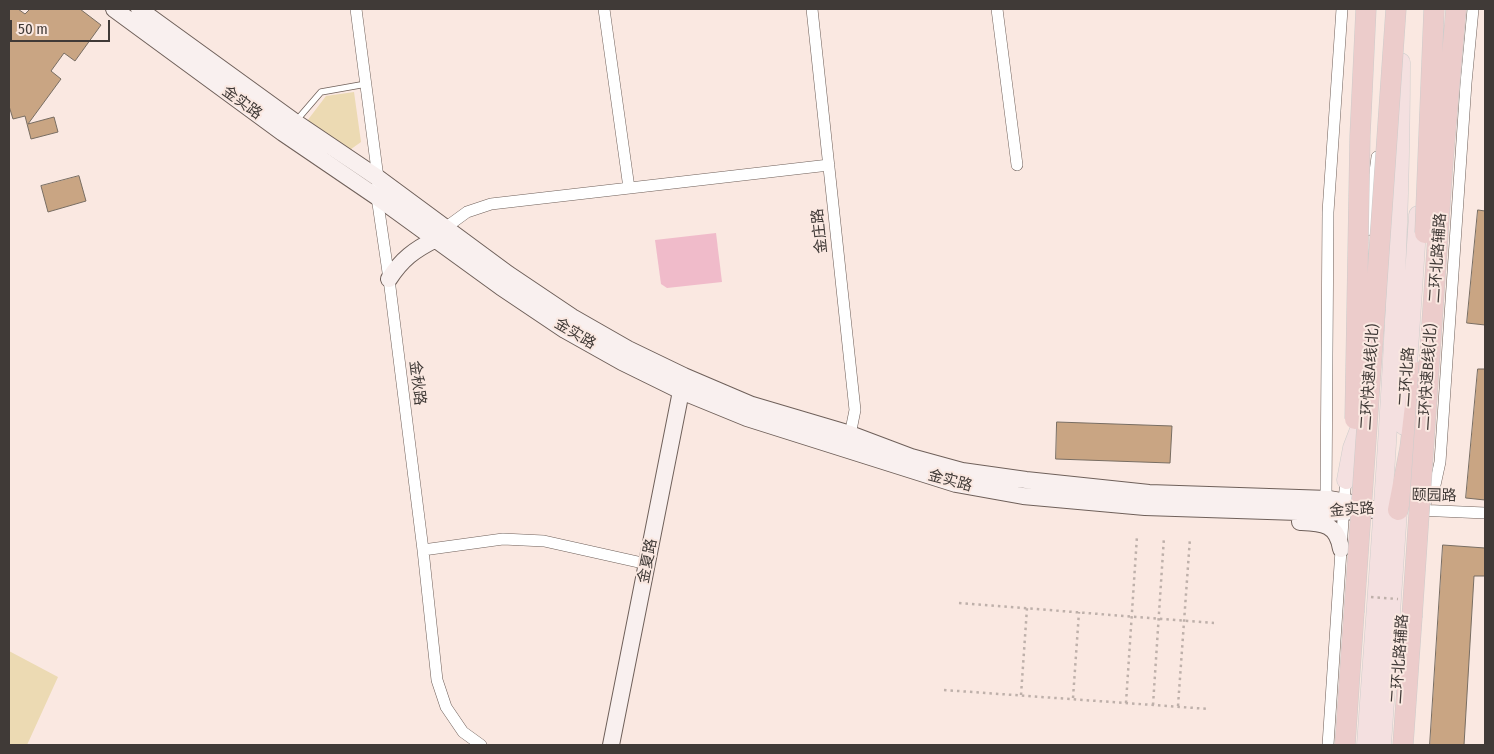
<!DOCTYPE html>
<meta charset="utf-8">
<style>
body{margin:0}
#map{position:relative;width:1494px;height:754px;overflow:hidden;background:#fae8e1;font-family:"Fira Sans Condensed",sans-serif}
canvas{display:block}
.frame{position:absolute;inset:0;border:10px solid #403a37;pointer-events:none}
.scale{position:absolute;left:10px;top:20px;width:100px;height:22px;box-sizing:border-box;border:2px solid #403a37;border-top:0;padding-left:6px;font-size:15px;line-height:18px;white-space:nowrap;color:#403a37;-webkit-text-stroke:4px #fae8e1;paint-order:stroke}
</style>
<div id="map">
<canvas width="1494" height="754"></canvas>
<div class="frame"></div>
<div class="scale">50 m</div>
</div>
<script>
const c = document.querySelector('canvas').getContext('2d');
c.lineJoin = 'round';
function paint(path, color) {
  c.fillStyle = color;
  c.fill(path, 'evenodd');
}
function strokePath(path, color, width, dash) {
  c.strokeStyle = color;
  c.lineWidth = width;
  c.lineCap = dash ? 'butt' : 'round';
  c.setLineDash(dash || []);
  c.stroke(path);
}
function label(font, color, halo, rows, align = 'center') {
  c.font = font + ' "Fira Sans Condensed","Noto Sans SC",sans-serif';
  c.lineWidth = 4;
  c.setLineDash([]);
  c.textBaseline = 'middle';
  c.strokeStyle = halo;
  c.fillStyle = color;
  for (const [text, x, y, turn = 0] of rows) {
    c.save();
    c.translate(x, y);
    c.rotate((+turn || 0) * Math.PI / 180);
    c.textAlign = isNaN(turn) ? turn : align;
    if (halo) c.strokeText(text, 0, 0);
    c.fillText(text, 0, 0);
    c.restore();
  }
}
const green = new Path2D(`
 M354,92L361,142L347,152L307,121L326,96Z
 M9,651L58,677L27,745H9Z`);
const water = new Path2D(`
 M716,233L722,282L667,288L661,284L655,240Z`);
const building = new Path2D(`
 M9,9H18L25,14L30,9H80L101,25L75,61L64,53L51,71L61,79L28,124L54,117L58,132L31,139L25,116L13,119L9,106Z
 M79,176L86,201L48,212L41,186Z
 M1478,210L1485,211V325L1467,323Z
 M1478,369H1485V500L1466,498Z
 M1057,422L1172,426L1170,463L1056,459Z
 M1443,545L1485,548V576H1474L1464,745H1430Z`);
const path = new Path2D(`
 M959,603L1214,623
 M944,690L1209,709
 M1021,695L1027,608
 M1073,698L1079,612
 M1126,703L1137,536
 M1153,705L1164,537
 M1178,706L1190,538`);
const lane = new Path2D(`
 M296,121L321,92L366,84`);
const street = new Path2D(`
 M356,9L378,178L377,197L389,279L423,550L437,680L446,707L463,732L481,745
 M604,9L629,188
 M812,9L855,410L849,440
 M997,9L1017,165
 M445,228L467,212L491,204L829,165
 M1367,230L1377,157
 M1326,499L1328,212L1342,9
 M1425,505L1426,499L1435,485L1440,462L1466,83L1473,9
 M1417,510L1485,513
 M423,550L503,539L544,541L647,564
 M1328,745L1346,475`);
const secondary = new Path2D(`
 M114,9L283,133L377,197L501,287L565,330L622,362L681,391L747,418L956,484L1023,496L1145,507L1329,513L1382,509
 M139,9L295,122L378,178L508,274L572,317L628,349L684,376L752,405L850,434L911,457L962,471L1026,480L1149,493L1329,499L1358,504
 M389,279C402,259 414,250 436,239
 M1300,522C1322,523 1337,523 1341,549
 M611,745L683,381`);
const primary = new Path2D(`
 M1404,426L1418,215
 M1346,480L1352,448L1365,414
 M1366,745C1382,518 1401,290 1401,62
 M1382,745L1399,496`);
const highway = new Path2D(`
 M1398,510L1410,448L1419,372
 M1345,745L1354,612
 M1403,745L1412,617`);
const pathBridge = new Path2D(`
 M1371,597L1398,599`);
const highwayBridge = new Path2D(`
 M1425,233L1434,9
 M1355,419L1360,136L1366,9
 M1354,612L1396,9
 M1412,617L1443,161L1456,9`);
const streetNames = [
 ["金实路",242,103,36],
 ["金庄路",820,231,-96],
 ["二环北路辅路",1438,258,-86],
 ["金实路",575,334,31],
 ["二环快速A线(北)",1370,377,-86],
 ["二环北路",1407,377,-86],
 ["二环快速B线(北)",1428,377,-86],
 ["金秋路",417,383,83],
 ["金实路",950,481,15],
 ["颐园路",1434,496,1],
 ["金实路",1352,510,-4],
 ["金夏路",648,561,-79],
 ["二环北路辅路",1400,659,-86]
];
paint(green, '#ecdab3');
paint(water, '#f0bbca');
paint(building, '#c9a583');
strokePath(building, '#786d62', 1);
strokePath(lane, '#6f605a', 7);
strokePath(street, '#6f605a', 12);
strokePath(secondary, '#6f605a', 18);
strokePath(primary, '#cdcccb', 19);
strokePath(highway, '#cdcccb', 21);
strokePath(path, '#beb0aa', 2.5, [2.5, 4]);
strokePath(lane, '#fff', 5.5);
strokePath(street, '#fff', 11);
strokePath(secondary, '#f9f0ef', 16);
strokePath(primary, '#f4e0e0', 18);
strokePath(highway, '#eccccb', 20);
strokePath(highwayBridge, '#cdcccb', 21, []);
strokePath(pathBridge, '#beb0aa', 2.5, [2.5, 4]);
strokePath(highwayBridge, '#eccccb', 20);
label('15px', '#403a37', '#fae8e1', streetNames);
</script>
